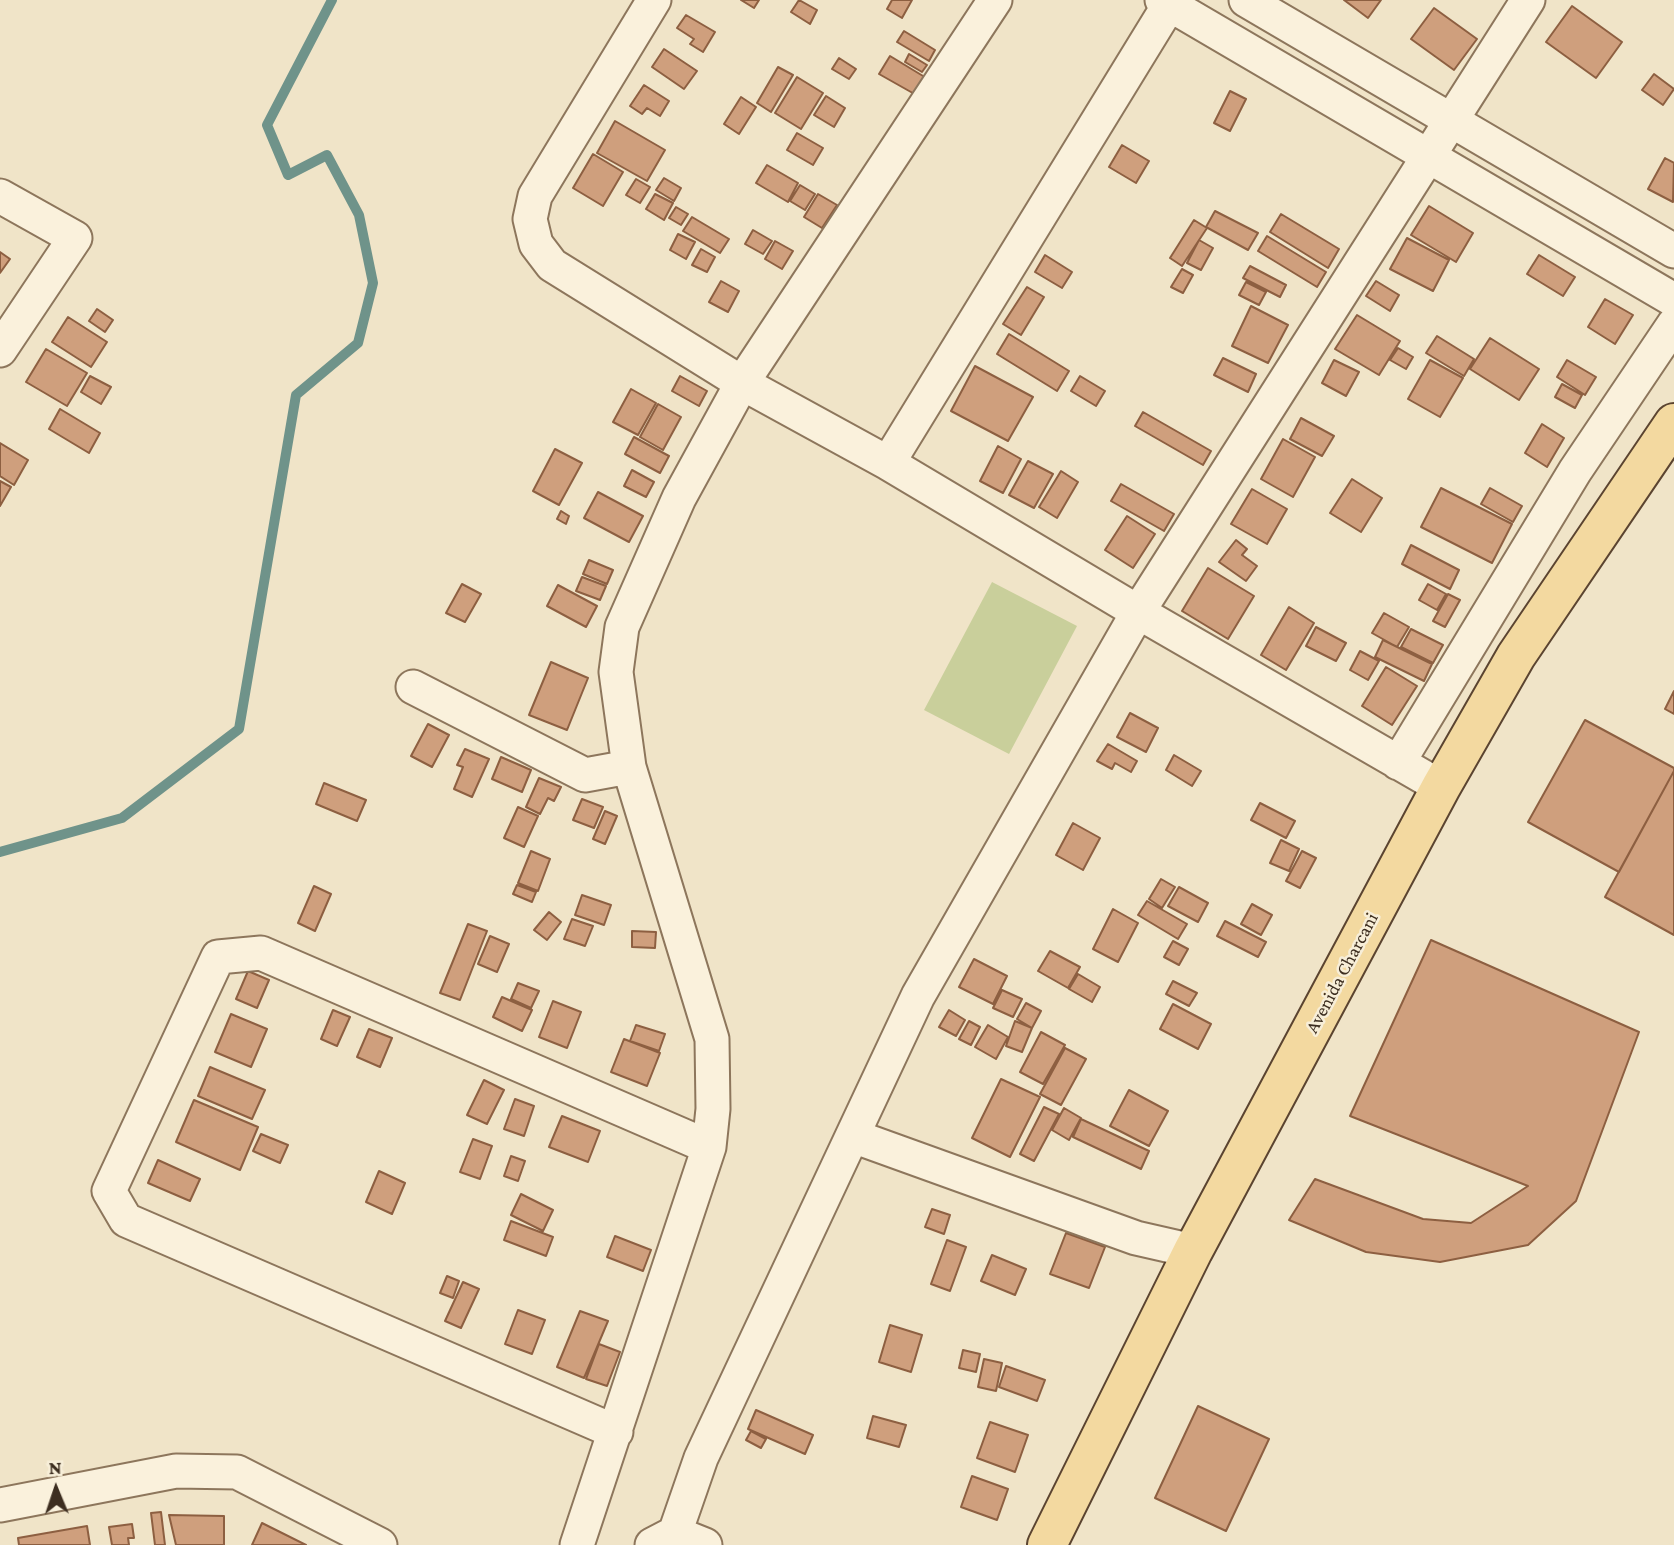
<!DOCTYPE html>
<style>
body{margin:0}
#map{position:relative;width:1674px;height:1545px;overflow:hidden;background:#f0e4c8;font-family:"Crimson Pro",serif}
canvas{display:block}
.north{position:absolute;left:21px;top:1454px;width:70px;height:70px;-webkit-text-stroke:5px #f7eed8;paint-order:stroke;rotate:358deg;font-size:19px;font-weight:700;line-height:28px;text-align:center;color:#3d2e20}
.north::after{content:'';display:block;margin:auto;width:24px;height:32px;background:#3d2e20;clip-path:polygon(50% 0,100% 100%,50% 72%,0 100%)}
</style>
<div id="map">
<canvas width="1674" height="1545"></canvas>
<div class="north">N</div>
</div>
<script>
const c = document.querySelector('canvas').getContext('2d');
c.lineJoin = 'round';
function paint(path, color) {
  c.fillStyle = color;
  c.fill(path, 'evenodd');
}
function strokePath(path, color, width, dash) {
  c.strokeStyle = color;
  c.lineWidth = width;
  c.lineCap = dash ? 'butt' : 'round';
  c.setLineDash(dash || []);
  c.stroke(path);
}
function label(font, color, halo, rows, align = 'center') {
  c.font = font + ' "Crimson Pro",serif';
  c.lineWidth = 5;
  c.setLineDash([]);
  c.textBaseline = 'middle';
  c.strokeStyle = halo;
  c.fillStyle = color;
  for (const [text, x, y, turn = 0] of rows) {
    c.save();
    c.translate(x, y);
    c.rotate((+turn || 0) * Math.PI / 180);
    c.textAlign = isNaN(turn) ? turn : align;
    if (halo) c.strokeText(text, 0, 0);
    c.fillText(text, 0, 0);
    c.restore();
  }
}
const green = new Path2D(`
 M992,582L1077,626L1009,754L924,710Z`);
const stream = new Path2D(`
 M0,852L122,818L239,729L296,395L358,343L373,283L359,215L327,155L288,175L267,125L332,0`);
const building = new Path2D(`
 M741,0H759L754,8Z
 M799,0L817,10L810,24L791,12Z
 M892,0H912L902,18L887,9Z
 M1344,0H1381L1368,18Z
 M1572,6L1622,42L1596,78L1546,42Z
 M1434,8L1477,39L1454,70L1411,39Z
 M686,15L715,32L703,52L690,44L694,39L677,28Z
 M904,31L935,50L929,61L897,42Z
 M664,49L697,71L684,89L652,67Z
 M909,54L927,65L922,72L905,62Z
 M890,56L928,79L918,96L879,74Z
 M839,58L856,69L849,79L832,69Z
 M778,67L793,75L771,112L757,103Z
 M1654,74L1674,89L1663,105L1642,90Z
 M797,77L823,93L801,129L775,113Z
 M644,85L669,101L660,116L647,108L642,114L630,106Z
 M1230,91L1246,99L1230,131L1214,123Z
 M826,96L845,108L834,127L814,115Z
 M741,97L756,107L739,134L724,124Z
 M615,121L665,150L647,181L597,153Z
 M797,133L823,148L813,165L787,150Z
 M1122,145L1149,161L1136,183L1109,167Z
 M593,154L623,172L603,206L573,188Z
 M1665,158L1674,163L1673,202L1648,189Z
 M767,165L798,183L788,202L756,183Z
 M664,178L681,188L674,201L656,190Z
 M636,179L650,187L640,203L626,195Z
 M800,185L815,194L805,210L790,201Z
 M655,194L673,203L664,220L646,209Z
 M818,194L837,205L822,228L804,217Z
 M1429,206L1473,233L1456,262L1411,235Z
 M676,207L688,214L681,225L669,218Z
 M1215,211L1258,233L1248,250L1206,227Z
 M1281,214L1339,249L1328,268L1270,232Z
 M692,217L729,239L720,253L683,231Z
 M1194,220L1207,228L1182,266L1170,258Z
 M753,230L772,241L763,254L745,244Z
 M678,234L695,242L686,259L670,250Z
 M1267,236L1326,272L1317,287L1258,251Z
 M1407,238L1449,260L1433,291L1390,269Z
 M1199,240L1213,248L1201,270L1187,263Z
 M775,241L793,251L782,269L765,259Z
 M701,249L715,257L707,272L692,265Z
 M0,252L10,259L0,273Z
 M1045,255L1072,272L1062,288L1035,272Z
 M1539,255L1575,277L1563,296L1527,274Z
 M1250,266L1286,285L1280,297L1243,278Z
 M1182,269L1193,275L1183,293L1171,287Z
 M721,281L739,291L728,312L709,302Z
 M1376,281L1399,295L1390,311L1366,296Z
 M1246,282L1266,292L1259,305L1239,295Z
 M1027,287L1044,297L1021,335L1003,324Z
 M1605,299L1633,315L1615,344L1588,327Z
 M1251,306L1288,325L1268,363L1232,346Z
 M97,309L113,320L105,332L89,321Z
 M1357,315L1400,341L1379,375L1335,349Z
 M68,317L107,342L91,367L52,342Z
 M1009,334L1069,371L1057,391L997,354Z
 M1437,336L1474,359L1464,376L1426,353Z
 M1490,338L1539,369L1519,400L1470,369Z
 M1398,348L1413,357L1406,369L1390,360Z
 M46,349L87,373L67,406L26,382Z
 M1223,358L1256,374L1248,392L1214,375Z
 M1334,360L1359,372L1346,396L1322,383Z
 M1430,360L1463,378L1440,417L1408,399Z
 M1567,360L1596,377L1585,395L1557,377Z
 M975,366L1033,397L1008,441L951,411Z
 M90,376L111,387L101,404L81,392Z
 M680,376L707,391L699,406L672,391Z
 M1080,376L1105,391L1096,406L1071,391Z
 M1562,384L1582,395L1575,408L1555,397Z
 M631,389L656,403L638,435L613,422Z
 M658,404L681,417L663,450L640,437Z
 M60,409L100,433L89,453L49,429Z
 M1143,412L1211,451L1203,465L1135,426Z
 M1301,418L1334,436L1322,456L1290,439Z
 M1542,424L1564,438L1547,467L1525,453Z
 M634,437L669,456L660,473L625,454Z
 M1283,439L1315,457L1293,497L1261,479Z
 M0,443L28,460L14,485L0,476Z
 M998,446L1021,459L1003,493L980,481Z
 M555,449L582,463L559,505L533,491Z
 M1028,461L1053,474L1034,508L1009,495Z
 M632,470L654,482L646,497L624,486Z
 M1061,471L1078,482L1057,518L1039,507Z
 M1352,479L1382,498L1361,532L1330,513Z
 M0,481L11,487L0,506Z
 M1121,484L1174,514L1164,531L1111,501Z
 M1441,488L1512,524L1492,563L1421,527Z
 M1490,488L1522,506L1513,522L1481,504Z
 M1252,489L1287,509L1267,544L1231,524Z
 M598,492L643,516L629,542L584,518Z
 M561,511L569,516L566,524L557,519Z
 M1127,516L1155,534L1133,568L1105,550Z
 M1236,540L1247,549L1242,555L1257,566L1246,581L1219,562Z
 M1411,545L1459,570L1450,589L1402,564Z
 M589,560L613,570L607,584L583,574Z
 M1208,568L1254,596L1228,639L1182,611Z
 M582,577L606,586L600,600L576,591Z
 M462,584L481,594L465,622L446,613Z
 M1428,584L1446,594L1437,610L1419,600Z
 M558,585L597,606L586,627L547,606Z
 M1448,594L1460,600L1445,627L1433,621Z
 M1289,607L1314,623L1286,670L1261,655Z
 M1384,613L1409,627L1397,647L1372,633Z
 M1316,627L1346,643L1336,661L1306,646Z
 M1411,629L1443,645L1433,663L1401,647Z
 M1383,640L1432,664L1424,681L1375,657Z
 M1360,651L1379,661L1368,680L1350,670Z
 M551,662L588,678L567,730L529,715Z
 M1386,667L1417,686L1392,725L1362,706Z
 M1674,691V714L1665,709Z
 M1130,713L1158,728L1146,752L1117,737Z
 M1585,720L1674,768V771L1619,872L1528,822Z
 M428,724L449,735L432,767L411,756Z
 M1108,744L1137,761L1131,772L1115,763L1112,769L1097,761Z
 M465,749L489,759L472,797L454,789L463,767L457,765Z
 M1174,755L1201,771L1192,786L1166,770Z
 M501,757L531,770L522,792L492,779Z
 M1674,771V935L1605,897Z
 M539,778L561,787L554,801L548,798L540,814L526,807Z
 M324,783L366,800L357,821L316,804Z
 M582,799L603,807L594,828L573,820Z
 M1260,803L1295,821L1286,838L1251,820Z
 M518,807L538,816L524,847L504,838Z
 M605,811L617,816L605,844L593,839Z
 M1073,823L1100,838L1083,870L1056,855Z
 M1281,840L1299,849L1289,871L1270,863Z
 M531,851L550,859L538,891L518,883Z
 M1302,851L1316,858L1300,888L1286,881Z
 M1161,879L1175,887L1162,908L1149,899Z
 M517,885L536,892L532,902L513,894Z
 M314,886L331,894L315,931L298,923Z
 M1179,887L1208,903L1198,922L1168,906Z
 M582,895L611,905L604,925L575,915Z
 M1147,901L1187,924L1178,939L1138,915Z
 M1252,904L1272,915L1261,935L1241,924Z
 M1113,909L1138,923L1118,962L1093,949Z
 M549,912L561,922L547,940L534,930Z
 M572,919L593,926L585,946L564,939Z
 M1225,921L1266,942L1258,957L1217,936Z
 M468,924L487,931L460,1000L440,993Z
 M632,931L656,932L655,948L632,947Z
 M490,936L509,944L497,972L478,964Z
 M1431,940L1639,1032L1576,1201L1528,1245L1440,1262L1366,1252L1289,1220L1315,1179L1423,1219L1471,1223L1528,1186L1350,1116Z
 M1173,941L1188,949L1179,965L1164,957Z
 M1050,951L1080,967L1068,988L1038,971Z
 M974,959L1007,976L993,1004L959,987Z
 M248,971L269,980L257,1008L236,999Z
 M1078,974L1100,987L1092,1002L1069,989Z
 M1173,981L1197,993L1189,1006L1166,994Z
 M518,983L539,991L531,1008L511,999Z
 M1002,990L1022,999L1013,1017L993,1008Z
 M502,997L532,1010L522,1031L493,1017Z
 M553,1001L581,1012L567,1048L539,1037Z
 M1026,1003L1041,1011L1032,1028L1017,1019Z
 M1173,1004L1211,1024L1198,1049L1160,1029Z
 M333,1010L350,1017L337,1046L321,1039Z
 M949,1010L965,1020L956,1036L939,1027Z
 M231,1014L267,1029L251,1067L215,1052Z
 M969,1021L980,1027L971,1045L959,1039Z
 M1015,1021L1032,1028L1022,1052L1006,1046Z
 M636,1025L665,1034L659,1051L630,1041Z
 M988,1025L1008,1037L996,1059L975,1047Z
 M369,1029L392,1038L380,1067L357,1057Z
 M1041,1032L1065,1045L1043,1084L1020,1072Z
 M624,1039L660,1053L647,1086L611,1072Z
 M1065,1048L1086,1059L1061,1105L1040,1094Z
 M210,1067L265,1090L252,1119L198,1096Z
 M1001,1079L1040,1097L1010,1157L972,1138Z
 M484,1080L504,1090L487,1124L467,1115Z
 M1129,1090L1168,1111L1149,1146L1110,1126Z
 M515,1099L534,1106L524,1136L504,1129Z
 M194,1100L258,1127L240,1170L176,1142Z
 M1044,1107L1059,1114L1034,1161L1020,1154Z
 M1064,1108L1081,1118L1069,1140L1052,1130Z
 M562,1116L600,1131L588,1162L549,1147Z
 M1081,1119L1149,1151L1141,1169L1073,1137Z
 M261,1134L288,1145L280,1163L253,1151Z
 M473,1139L492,1146L480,1179L460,1172Z
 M511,1156L525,1161L518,1181L504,1176Z
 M158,1160L200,1179L190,1201L148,1183Z
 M379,1171L405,1183L392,1214L366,1202Z
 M521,1194L553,1210L543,1231L511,1215Z
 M932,1209L950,1215L944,1234L925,1227Z
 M511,1221L553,1237L546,1256L504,1240Z
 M1066,1233L1105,1247L1089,1288L1050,1274Z
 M615,1236L651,1250L643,1271L607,1257Z
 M947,1240L966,1247L950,1291L931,1284Z
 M992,1255L1026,1269L1015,1295L981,1281Z
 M447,1276L459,1281L453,1298L440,1293Z
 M463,1282L479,1289L461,1328L445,1321Z
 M518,1310L545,1320L532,1354L505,1344Z
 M580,1311L608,1321L584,1378L557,1367Z
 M890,1325L922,1335L911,1372L879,1362Z
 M599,1344L620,1352L607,1386L586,1379Z
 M963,1350L980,1354L976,1372L959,1368Z
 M984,1359L1002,1363L996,1391L978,1387Z
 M1006,1366L1045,1380L1037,1401L999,1387Z
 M1198,1406L1269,1439L1226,1531L1155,1498Z
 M756,1410L813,1435L805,1454L748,1429Z
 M873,1416L906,1425L899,1447L867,1438Z
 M990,1422L1028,1435L1015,1472L977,1458Z
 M751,1431L766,1439L761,1448L746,1440Z
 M972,1476L1008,1489L997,1520L961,1507Z
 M161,1512L165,1545H155L151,1513Z
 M169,1515L224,1516V1545H176Z
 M262,1523L306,1545H252Z
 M132,1524L134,1538H128L129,1545H112L109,1527Z
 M87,1526L90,1545H19L18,1538Z`);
const minor = new Path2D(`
 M654,0L535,196L530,219L536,244L552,265L742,383L888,463L1138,612L1441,787
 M1162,0L1674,300
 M1246,0L1674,251
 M0,196L75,238L0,350
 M888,463L1172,0
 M413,687L585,775L629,767
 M1398,763L1575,471L1674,324
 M853,1136L1136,1238L1193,1251
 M616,1432L126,1220L109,1191L218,957L261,953L709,1147
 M0,1505L176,1471L237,1472L380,1545
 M675,1533L705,1545
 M577,1545L709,1147L713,1109L712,1039L629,767L616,672L622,627L679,498L742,383L995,0
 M652,1545L675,1533L701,1458L918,996L1138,612L1528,0`);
const major = new Path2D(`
 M1047,1545L1193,1251L1441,787L1516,656L1674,423`);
const streetNames = [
 ["Avenida Charcani",1342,973,-62]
];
paint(green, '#c9cf9b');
strokePath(stream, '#6f938a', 10);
paint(building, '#cf9f7d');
strokePath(building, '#8d5f41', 2);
strokePath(minor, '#8d765c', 37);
strokePath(major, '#5b4430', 42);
strokePath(minor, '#faf1dc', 33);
strokePath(major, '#f3d9a0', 38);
label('19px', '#3d2e20', '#f7eed8', streetNames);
</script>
